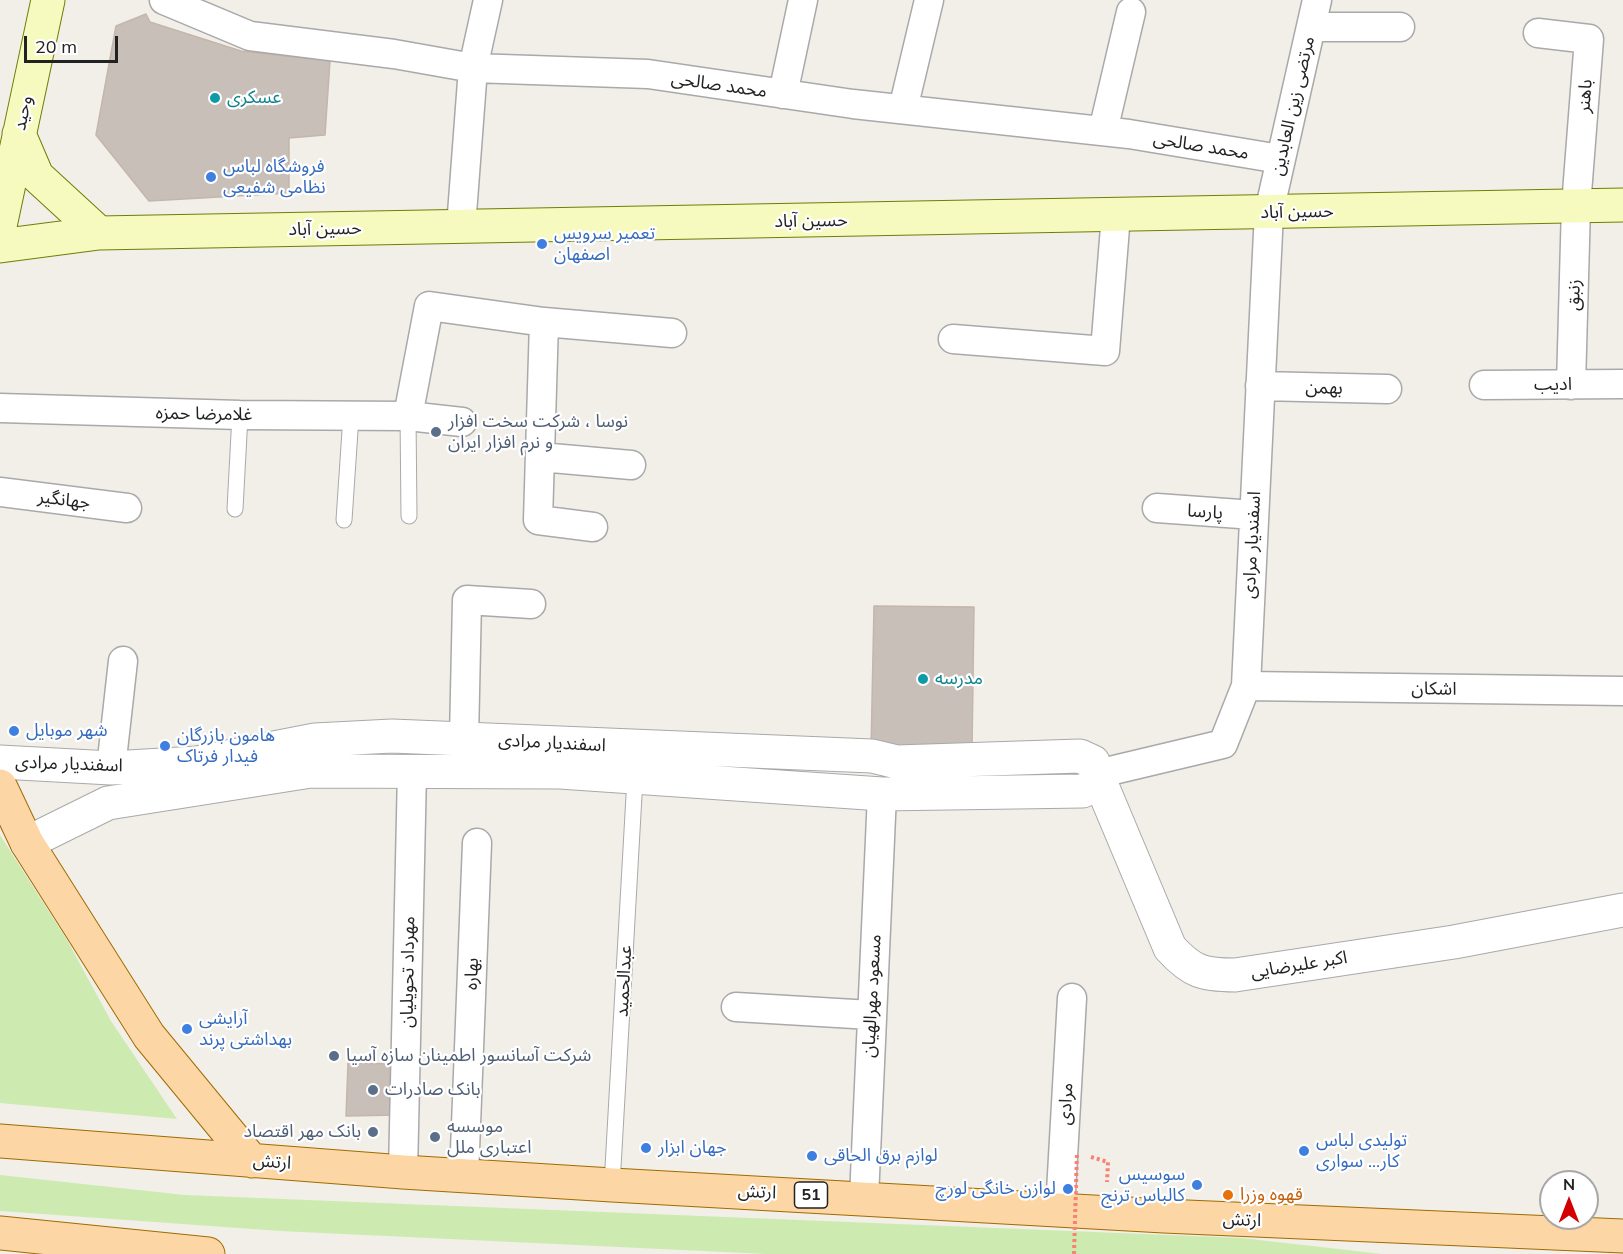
<!DOCTYPE html>
<meta charset="utf-8">
<style>
body{margin:0}
#map{position:relative;width:1623px;height:1254px;overflow:hidden;background:#f2efe9;font-family:Mulish,sans-serif}
canvas{display:block}
.north{position:absolute;left:1539px;top:1170px;width:60px;height:60px;box-sizing:border-box;background:#fff;border:2px solid #a7a7a7;border-radius:50%;rotate:0deg;font-size:16px;font-weight:700;line-height:24px;text-align:center;color:#222}
.north::after{content:'';display:block;margin:auto;width:21px;height:27px;background:#d40000;clip-path:polygon(50% 0,100% 100%,50% 72%,0 100%)}
.scale{position:absolute;left:24px;top:36px;width:94px;height:27px;box-sizing:border-box;border:3px solid #222;border-top:0;padding-left:8px;font-size:18px;line-height:21px;white-space:nowrap;color:#222;-webkit-text-stroke:4px #fff;paint-order:stroke}
</style>
<div id="map">
<canvas width="1623" height="1254"></canvas>
<div class="north">N</div>
<div class="scale">20 m</div>
</div>
<script>
const c = document.querySelector('canvas').getContext('2d');
c.lineJoin = 'round';
function paint(path, color) {
  c.fillStyle = color;
  c.fill(path, 'evenodd');
}
function strokePath(path, color, width, dash) {
  c.strokeStyle = color;
  c.lineWidth = width;
  c.lineCap = dash ? 'butt' : 'round';
  c.setLineDash(dash || []);
  c.stroke(path);
}
function label(font, color, halo, rows, align = 'center') {
  c.font = font + ' Mulish,"Noto Sans Arabic",sans-serif';
  c.lineWidth = 4.5;
  c.setLineDash([]);
  c.textBaseline = 'middle';
  c.strokeStyle = halo;
  c.fillStyle = color;
  for (const [text, x, y, turn = 0] of rows) {
    c.save();
    c.translate(x, y);
    c.rotate((+turn || 0) * Math.PI / 180);
    c.textAlign = isNaN(turn) ? turn : align;
    if (halo) c.strokeText(text, 0, 0);
    c.fillText(text, 0, 0);
    c.restore();
  }
}
const grass = new Path2D(`
 M0,835L67,940L111,1021L177,1119L0,1103Z
 M0,1175L185,1195L1242,1238L1382,1254H766L280,1231L0,1211Z`);
const building = new Path2D(`
 M146,14L150,22L241,51L330,61L325,135L289,138V193L149,201L96,135L116,26Z
 M874,606L974,607L972,751L871,750Z
 M348,1063L400,1064L399,1115L346,1116Z`);
const path = new Path2D(`
 M1091,1157L1108,1162L1107,1182`);
const service = new Path2D(`
 M408,416L409,516
 M235,509L240,415
 M344,520L351,416
 M612,1185L635,778`);
const minor = new Path2D(`
 M164,0L250,36L394,54L473,68L648,74L853,104L1129,134L1280,159
 M1311,27H1400
 M1538,33L1589,39L1576,206L1571,385
 M783,94L803,0
 M903,109L929,0
 M1103,131L1131,12
 M461,227L473,68L488,0
 M544,322L538,520L593,527
 M953,339L1105,351L1116,215
 M1484,385L1623,384
 M1260,386L1387,389
 M0,408L240,415L408,416L462,422
 M408,416L429,306L544,322L672,333
 M540,457L631,465
 M0,492L127,508
 M1157,508L1254,515
 M1246,686L1623,691
 M464,739L467,600L531,604
 M111,768L123,661
 M1097,774L1223,744L1246,686L1269,212L1317,0
 M736,1007L871,1015
 M403,1172L412,772
 M464,1176L477,843
 M864,1198L882,794
 M1060,1210L1072,998`);
const tertiary = new Path2D(`
 M0,762L111,768L197,763L315,740L392,736L872,756L897,762L1080,756L1093,762L1097,774L1094,785L1083,791L882,794L560,772L311,771L108,803L27,843
 M1097,774L1170,948C1192,972 1203,975 1235,975L1454,942L1623,910`);
const secondary = new Path2D(`
 M19,134L37,176L99,233
 M0,226L48,0
 M0,246L99,233L1623,205`);
const primary = new Path2D(`
 M0,786L27,843L149,1036L252,1161
 M0,1141L403,1172L612,1185L1164,1216L1623,1236
 M0,1233L208,1254`);
const pathBridge = new Path2D(`
 M1074,1254L1077,1152`);
const markers = [
 [215,98,6,"#0f9aa8"],
 [211,177,6,"#3f7fe0"],
 [542,244,6,"#3f7fe0"],
 [436,432,6,"#5c6f8a"],
 [923,679,6,"#0f9aa8"],
 [14,731,6,"#3f7fe0"],
 [165,746,6,"#3f7fe0"],
 [187,1029,6,"#3f7fe0"],
 [334,1056,6,"#5c6f8a"],
 [373,1090,6,"#5c6f8a"],
 [373,1132,6,"#5c6f8a"],
 [435,1137,6,"#5c6f8a"],
 [646,1148,6,"#3f7fe0"],
 [1304,1151,6,"#3f7fe0"],
 [812,1156,6,"#3f7fe0"],
 [1197,1185,6,"#3f7fe0"],
 [1068,1189,6,"#3f7fe0"],
 [1228,1195,6,"#e8710a"]
];
const shields = [
 [811,1195,33]
];
const shieldNames = [
 ["51",811,1195]
];
const streetNames = [
 ["محمد صالحی",719,85,8],
 ["باهنر",1585,96,-86],
 ["مرتضی زین العابدین",1293,106,-77],
 ["وحید",23,113,-78],
 ["محمد صالحی",1201,146,9],
 ["حسین آباد",1297,212,-1],
 ["حسین آباد",811,221,-1],
 ["حسین آباد",325,229,-1],
 ["زنبق",1574,295,-88],
 ["ادیب",1553,385],
 ["بهمن",1324,388,1],
 ["غلامرضا حمزه",204,414,1],
 ["جهانگیر",64,500,7],
 ["پارسا",1205,512,4],
 ["اسفندیار مرادی",1252,545,-87],
 ["اشکان",1434,689,1],
 ["اسفندیار مرادی",552,743,3],
 ["اسفندیار مرادی",69,764,2],
 ["اکبر علیرضایی",1299,965,-9],
 ["مهرداد تحویلیان",408,972,-89],
 ["بهاره",472,974,-88],
 ["عبدالحمید",624,981,-87],
 ["مسعود مهرالهیان",872,996,-87],
 ["مرادی",1066,1104,-87],
 ["ارتش",272,1162,4],
 ["ارتش",757,1192,3],
 ["ارتش",1242,1220,2]
];
const cultureNames = [
 ["عسکری",227,98],
 ["مدرسه",935,679]
];
const shopNames = [
 ["فروشگاه لباس",223,167],
 ["نظامی شفیعی",223,188],
 ["تعمیر سرویس",554,234],
 ["اصفهان",554,255],
 ["شهر موبایل",26,731],
 ["هامون بازرگان",177,736],
 ["فیدار فرتاک",177,757],
 ["آرایشی",199,1019],
 ["بهداشتی پرند",199,1040],
 ["تولیدی لباس",1316,1141],
 ["کار... سواری",1316,1162],
 ["جهان ابزار",658,1148],
 ["لوازم برق الحاقی",824,1156],
 ["سوسیس",1185,1175,"right"],
 ["کالباس ترنج",1185,1196,"right"],
 ["لوازن خانگی لورچ",1056,1189,"right"]
];
const serviceNames = [
 ["نوسا ، شرکت سخت افزار",448,422],
 ["و نرم افزار ایران",448,443],
 ["شرکت آسانسور اطمینان سازه آسیا",346,1056],
 ["بانک صادرات",385,1090],
 ["موسسه",447,1127],
 ["اعتباری ملل",447,1148],
 ["بانک مهر اقتصاد",361,1132,"right"]
];
const foodNames = [
 ["قهوه وزرا",1240,1195]
];
paint(grass, '#cdebb0');
paint(building, '#c7bfb8');
strokePath(building, '#c4b6ab', 1.5);
strokePath(service, '#a9a9a9', 17);
strokePath(minor, '#a9a9a9', 31);
strokePath(tertiary, '#a9a9a9', 35);
strokePath(secondary, '#707d05', 35);
strokePath(primary, '#a06b00', 35);
strokePath(path, '#fa8072', 4, [3, 3]);
strokePath(service, '#fff', 15);
strokePath(minor, '#fff', 28);
strokePath(tertiary, '#fff', 33);
strokePath(secondary, '#f7fabf', 33);
strokePath(primary, '#fcd6a4', 33);
strokePath(pathBridge, '#fa8072', 4, [3, 3]);
for (const [x, y, r, color] of markers) {
  const dot = new Path2D();
  dot.arc(x, y, r, 0, 2 * Math.PI);
  c.fillStyle = color;
  c.fill(dot);
  strokePath(dot, '#fff', 2);
}
for (const [x, y, w] of shields) {
  const box = new Path2D();
  box.roundRect(x - w / 2, y - 13, w, 26, 4.5);
  c.fillStyle = '#fff';
  c.fill(box);
  strokePath(box, '#222', 1.5);
}
label('bold 16px', '#222', null, shieldNames);
label('18px', '#222', '#fff', streetNames);
label('18px', '#0d838f', '#fff', cultureNames, 'left');
label('18px', '#366cbe', '#fff', shopNames, 'left');
label('18px', '#4e5e75', '#fff', serviceNames, 'left');
label('18px', '#c56008', '#fff', foodNames, 'left');
</script>
